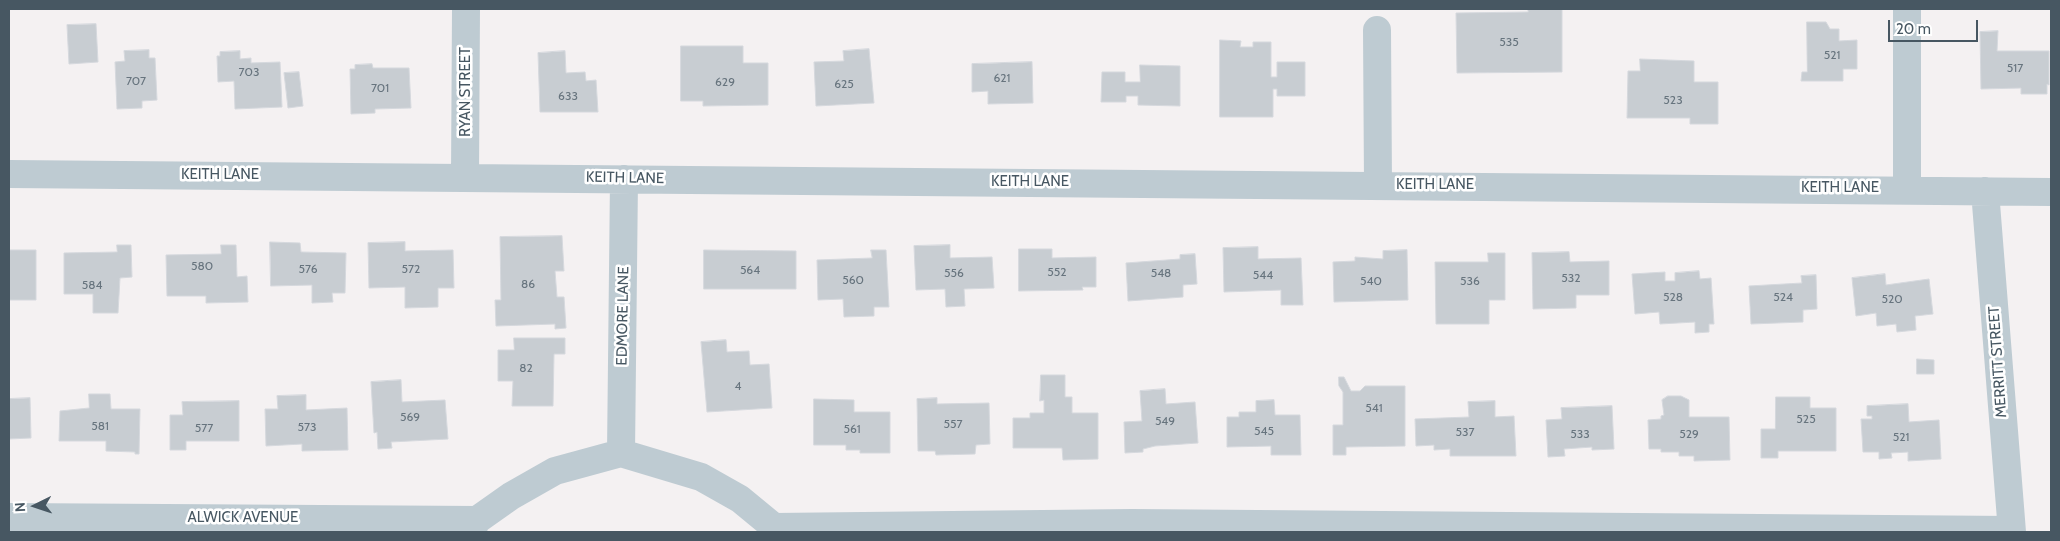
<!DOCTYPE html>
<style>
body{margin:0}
#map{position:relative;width:2060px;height:541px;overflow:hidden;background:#f4f1f2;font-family:Cabin,sans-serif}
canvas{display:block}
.frame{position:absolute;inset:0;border:10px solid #475762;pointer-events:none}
.north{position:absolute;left:10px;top:481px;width:50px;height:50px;-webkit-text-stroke:4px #fff;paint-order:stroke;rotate:266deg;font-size:14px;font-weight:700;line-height:20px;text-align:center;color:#475762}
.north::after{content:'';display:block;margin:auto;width:18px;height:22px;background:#475762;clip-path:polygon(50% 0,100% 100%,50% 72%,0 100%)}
.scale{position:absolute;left:1888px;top:20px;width:90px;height:22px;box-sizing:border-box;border:2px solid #475762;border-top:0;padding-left:6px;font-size:15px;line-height:18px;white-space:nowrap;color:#475762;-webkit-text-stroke:4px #fff;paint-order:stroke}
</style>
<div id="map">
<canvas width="2060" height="541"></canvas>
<div class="frame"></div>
<div class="north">N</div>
<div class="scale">20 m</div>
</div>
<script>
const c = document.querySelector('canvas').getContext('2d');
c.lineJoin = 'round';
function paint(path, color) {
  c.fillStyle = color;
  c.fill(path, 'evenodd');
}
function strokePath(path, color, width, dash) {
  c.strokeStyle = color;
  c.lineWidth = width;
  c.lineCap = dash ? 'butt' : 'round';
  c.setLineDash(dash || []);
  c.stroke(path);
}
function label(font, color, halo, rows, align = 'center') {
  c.font = font + ' Cabin,sans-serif';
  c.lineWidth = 5;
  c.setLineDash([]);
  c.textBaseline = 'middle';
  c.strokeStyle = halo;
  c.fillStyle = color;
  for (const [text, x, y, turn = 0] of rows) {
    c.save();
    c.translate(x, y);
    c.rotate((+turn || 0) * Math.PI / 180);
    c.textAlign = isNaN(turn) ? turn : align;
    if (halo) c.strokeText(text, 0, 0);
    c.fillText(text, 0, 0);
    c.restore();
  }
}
const building = new Path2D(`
 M1528,9H1562V72L1457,73L1456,13L1528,12Z
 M1807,22H1826L1830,29H1839V41L1857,40V69H1843V81H1801L1802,72H1807Z
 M96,24L98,62L69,64L67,25Z
 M1998,31L1997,51H2049V85L2047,84V94H2021V88L1981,89L1980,32Z
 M1220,40L1241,41L1240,47H1253V42H1271V77H1277V62H1305V96H1277V89H1273V117H1220Z
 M681,46H743V63H768V105L703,106V101H681Z
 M869,49L874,103L816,106L814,62L844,61L843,51Z
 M149,50V58H155L157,100L142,101V108L117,109L115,62L125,61L124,51Z
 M240,51V59L251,58V63L280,62L282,107L235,109L234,81L218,82L217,56H220V52Z
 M565,51L566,73L585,72L586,81L596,80L598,112H540L538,53Z
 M1640,59L1694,61V82H1718V124H1690V118H1627L1628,71H1640Z
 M1032,62L1033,103L988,104V91L972,92V64Z
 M372,64L373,68H409L411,108L375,109V113L351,114L350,69H355V65Z
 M1140,65L1180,66V106L1138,105V96H1126V102H1101L1102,72H1125V82H1140Z
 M299,72L303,106L288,108L284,73Z
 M562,236L564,271H555L557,297H564L566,328L555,329V324L496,326L495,300H501L500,237Z
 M270,242L300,243L301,252L346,253L345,293H332L333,302L312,303V285L271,286Z
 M405,242V251L453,250L454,288H438V307L405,308V287L369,288L368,243Z
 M117,245H131L132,277L120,278L118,313H93V294H64V253L117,252Z
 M221,245H236L237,277L247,276L248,302L206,303V296H167L166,255L221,254Z
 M950,245V258L992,257L994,288L964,289L965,306L946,307L945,289L916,290L914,246Z
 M1258,247V259L1301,258L1303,305H1281V290L1224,292L1223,248Z
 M1019,249H1052V258L1096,257V287H1082L1083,290L1019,291Z
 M9,250H36V300H9Z
 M704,250L796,251V289H704Z
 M871,250H886L889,307H874V316L844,317L843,299L818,300L817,260L872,258Z
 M1407,250L1408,300L1334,302L1333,262L1355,261V257L1383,259V251Z
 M1569,252L1570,262L1609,261V295H1576V308L1533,309L1532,253Z
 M1488,253H1505V300H1489V324H1436L1435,262H1488Z
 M1195,254L1197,284L1183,285V297L1128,301L1126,263L1180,259V255Z
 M1699,271L1700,279L1711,278L1714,324H1709V332L1695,333V322L1660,324L1659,312L1635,314L1632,274L1665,272V281H1675V273Z
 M1885,274L1886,285L1929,279L1933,314L1915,316L1916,330L1897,332L1896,324L1877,326L1876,313L1856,316L1852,278Z
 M1816,275L1817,309L1803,310V322L1751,324L1749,286L1802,283L1801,276Z
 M514,338H565V354H554L553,406H512L513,381H498V350H514Z
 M726,340L727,352L749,351L750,365L769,364L772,408L707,412L701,342Z
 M1917,359L1934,360V374H1917Z
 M1041,375H1065V397H1072V413H1098V459L1063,460L1062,448H1013V418H1030V413H1044V400L1040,401Z
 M1339,377H1344L1351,391H1360L1365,386H1405V446L1346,447V455H1333V425H1343V392L1339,386Z
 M401,380L402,402L445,400L448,439L391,442L392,448L378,449L377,432L374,433L371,382Z
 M1165,389L1166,404L1195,402L1198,443L1155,446L1143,449V452L1125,453L1124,422L1142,421L1140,391Z
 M89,394H110L111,409H140L139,454H135V452L106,451V441H59L60,411L89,408Z
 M306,395V410L347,408L348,450L302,451V444L266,446L265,409H278L277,396Z
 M1668,396H1681L1689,400V417H1729L1730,460L1694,461V456H1679V452H1661V449H1649L1648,420L1661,419V416L1664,415L1662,400Z
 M1776,397H1810V408H1836V451H1778V458H1761V429H1775Z
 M30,398L31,438L9,439V399Z
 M937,398V404L989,403L990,444L976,445L975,454L936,455L935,451H918L917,399Z
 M814,399L854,400V412H890V453H860V450H846V445H814Z
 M1274,400L1275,415H1300L1301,455H1271V446L1227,447V417H1239V412H1256V401Z
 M239,401V441H186V450H170V415H183L182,402Z
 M1495,401V417L1514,416L1516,456H1450V449L1434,450V445L1416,446L1415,419L1469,417L1468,402Z
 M1908,404L1909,422L1939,420L1941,459L1908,461V452L1891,453L1892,458L1879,459V452H1863L1861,419H1872V416H1867V406Z
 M1612,406L1614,449L1592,450V447L1564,449L1565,456L1548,457L1546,420L1562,419L1561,408Z`);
const minor = new Path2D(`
 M1377,30L1378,185
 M9,174L2051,192
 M465,176L466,9
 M1907,189V9
 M1985,191L2012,532
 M621,453L624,179
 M621,453L701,477L740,499L774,527L777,532
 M9,517L477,520
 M774,527L1132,523L2011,530
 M471,532L477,520L511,496L555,471L621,453`);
const numberNames = [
 ["535",1509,42],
 ["521",1832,55],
 ["517",2015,68],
 ["703",249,72],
 ["621",1002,78],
 ["707",136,81],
 ["629",725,82],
 ["625",844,84],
 ["701",380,88],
 ["633",568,96],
 ["523",1673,100],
 ["580",202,266],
 ["576",308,269],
 ["572",411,269],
 ["564",750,270],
 ["552",1057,272],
 ["556",954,273],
 ["548",1161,273],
 ["544",1263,275],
 ["532",1571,278],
 ["560",853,280],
 ["540",1371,281],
 ["536",1470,281],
 ["86",528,284],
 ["584",92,285],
 ["528",1673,297],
 ["524",1783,297],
 ["520",1892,299],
 ["82",526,368],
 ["4",738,386],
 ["541",1374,408],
 ["569",410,417],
 ["525",1806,419],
 ["549",1165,421],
 ["557",953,424],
 ["581",100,426],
 ["573",307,427],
 ["577",204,428],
 ["561",852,429],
 ["545",1264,431],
 ["537",1465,432],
 ["533",1580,434],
 ["529",1689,434],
 ["521",1901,437]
];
const streetNames = [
 ["RYAN STREET",466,92,-90],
 ["KEITH LANE",220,175],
 ["KEITH LANE",625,178,1],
 ["KEITH LANE",1030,182],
 ["KEITH LANE",1435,185],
 ["KEITH LANE",1840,188],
 ["EDMORE LANE",623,316,-89],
 ["MERRITT STREET",1998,362,-94],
 ["ALWICK AVENUE",243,518]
];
paint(building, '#c8cdd2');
strokePath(building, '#d5d8dd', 1);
strokePath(minor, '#becbd2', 28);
label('12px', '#67747e', null, numberNames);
label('15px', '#475762', '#fff', streetNames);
</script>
